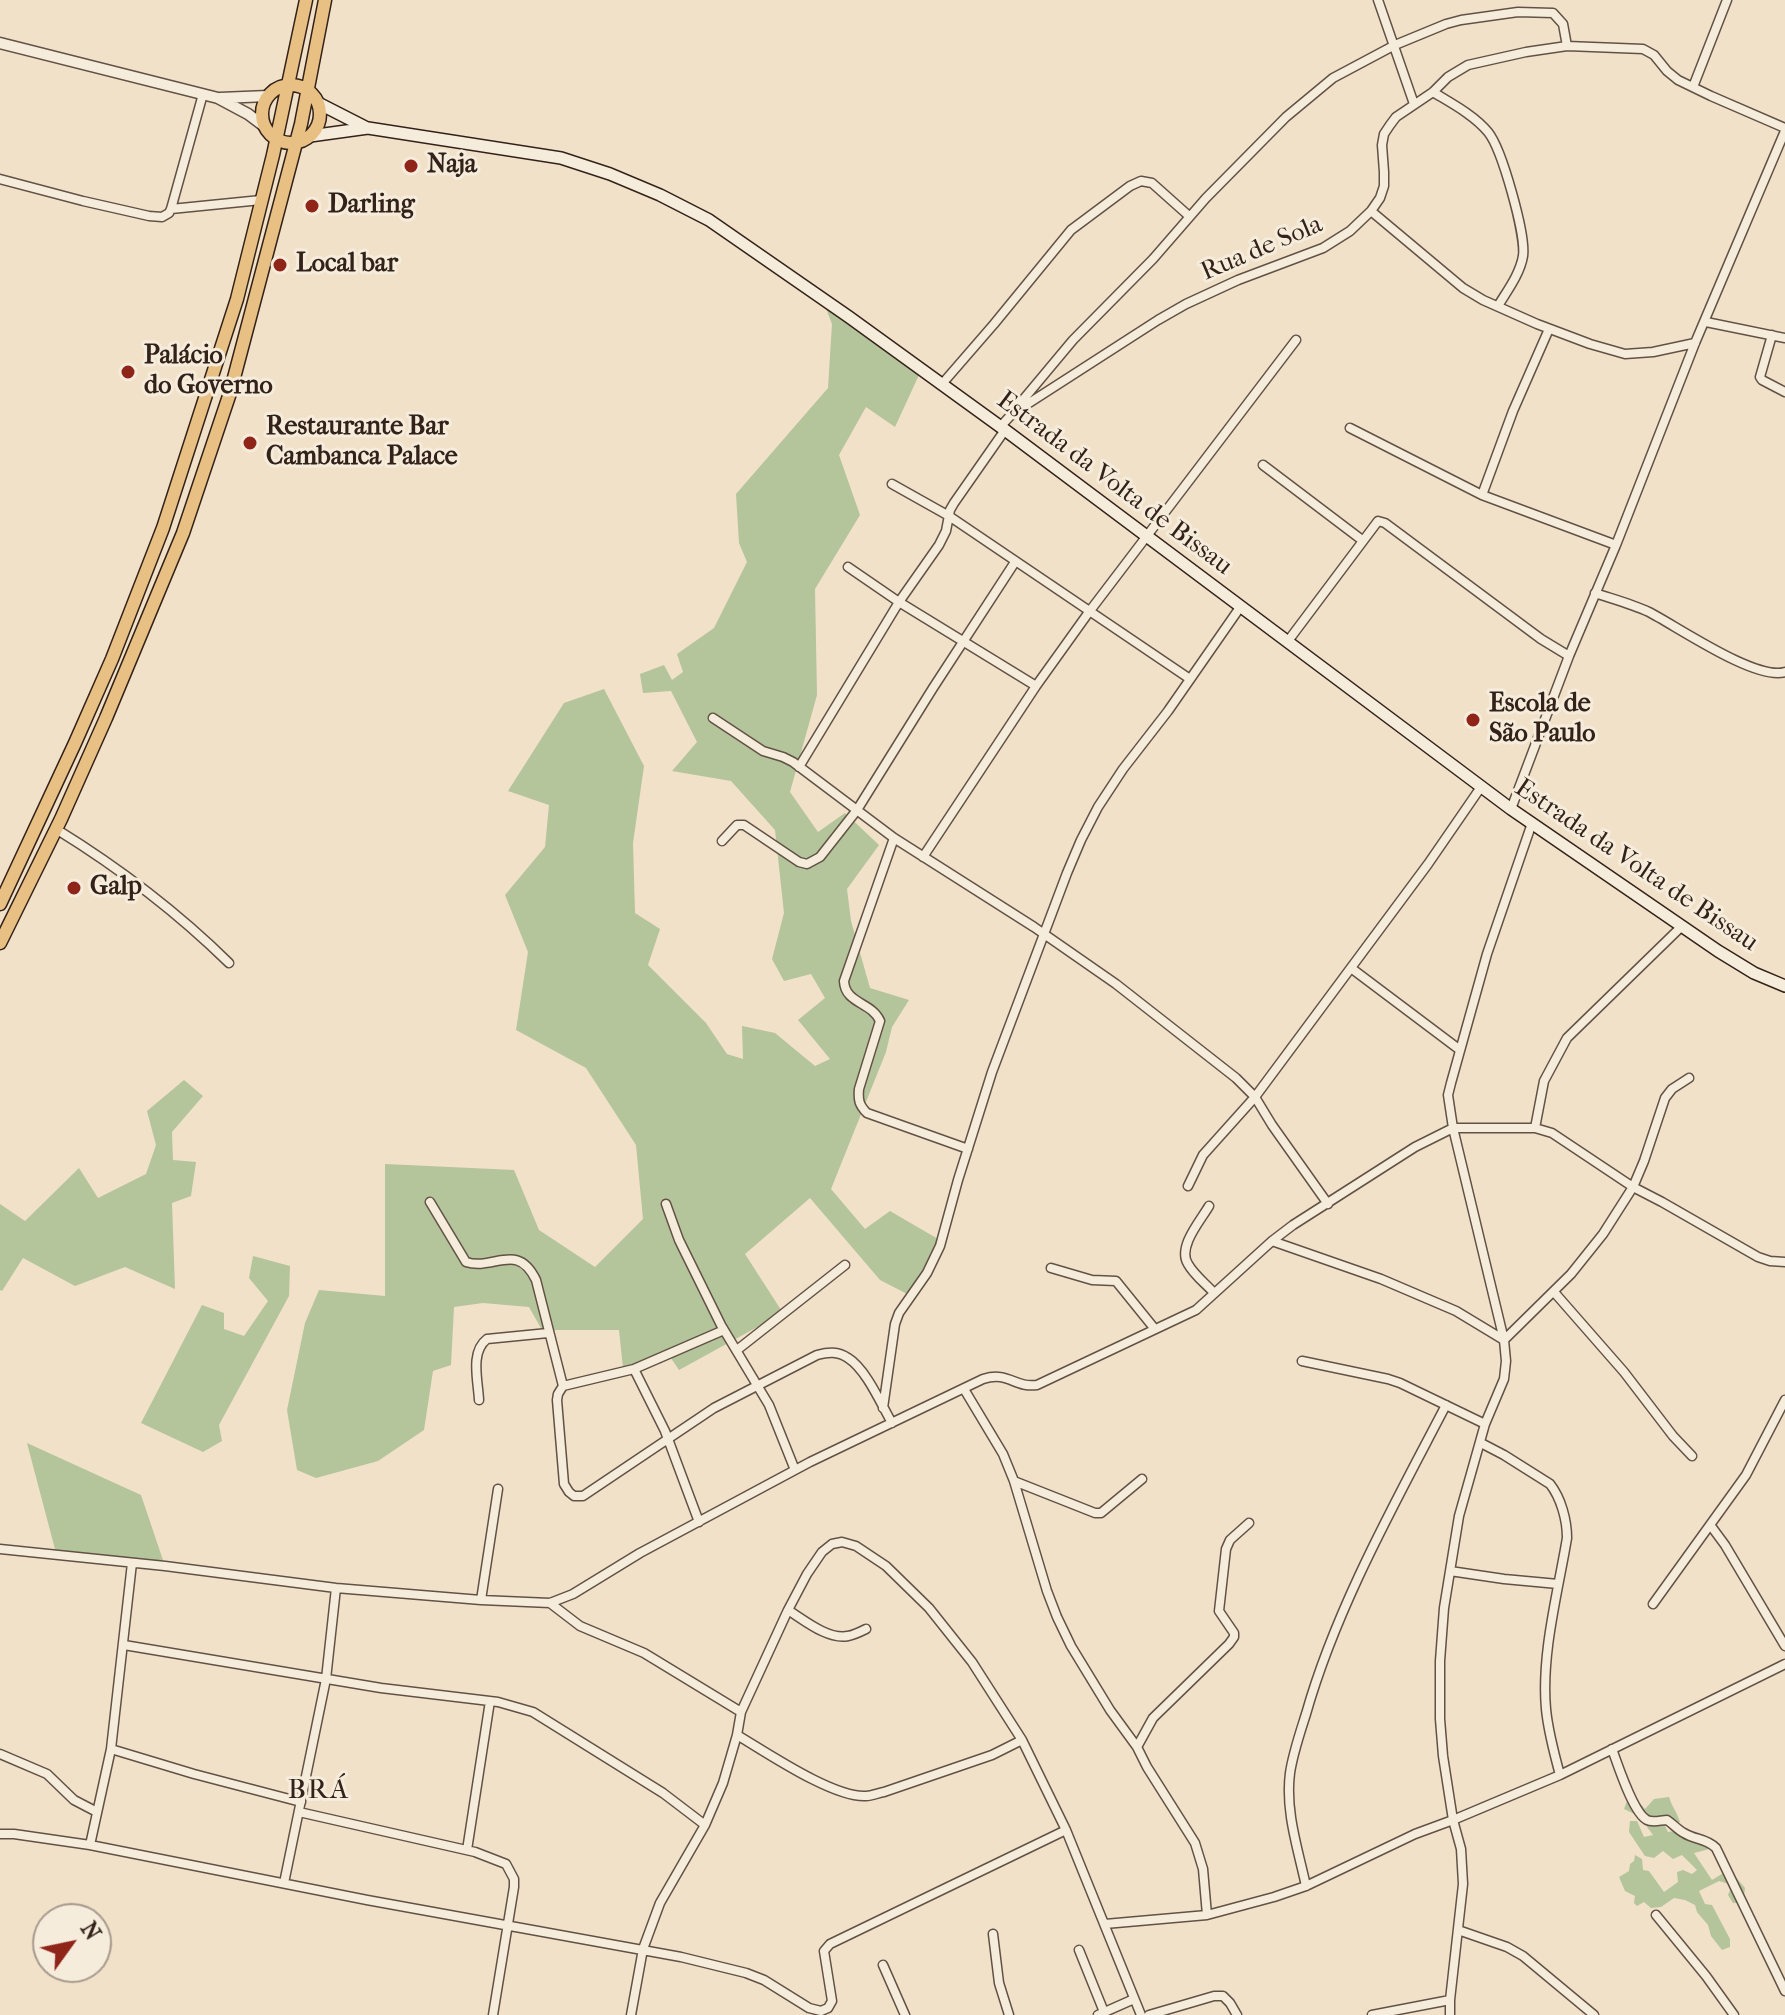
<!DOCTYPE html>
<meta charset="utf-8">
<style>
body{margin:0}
#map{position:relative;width:1785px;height:2015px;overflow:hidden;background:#f1e1c9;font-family:"IM FELL French Canon",serif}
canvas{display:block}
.north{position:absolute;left:32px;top:1903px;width:80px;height:80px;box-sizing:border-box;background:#f6ecdc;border:2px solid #a89b8e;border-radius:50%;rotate:57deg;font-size:22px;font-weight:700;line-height:32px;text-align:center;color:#332219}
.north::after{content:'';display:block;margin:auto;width:28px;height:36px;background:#8f2418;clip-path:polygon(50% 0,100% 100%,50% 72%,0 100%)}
</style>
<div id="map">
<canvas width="1785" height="2015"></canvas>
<div class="north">N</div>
</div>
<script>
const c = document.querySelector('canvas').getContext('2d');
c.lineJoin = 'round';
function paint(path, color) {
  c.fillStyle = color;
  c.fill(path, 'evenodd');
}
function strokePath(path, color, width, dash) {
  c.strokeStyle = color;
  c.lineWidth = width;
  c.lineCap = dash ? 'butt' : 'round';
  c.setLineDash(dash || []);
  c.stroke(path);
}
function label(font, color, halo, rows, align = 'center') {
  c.font = font + ' "IM FELL French Canon",serif';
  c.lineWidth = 6;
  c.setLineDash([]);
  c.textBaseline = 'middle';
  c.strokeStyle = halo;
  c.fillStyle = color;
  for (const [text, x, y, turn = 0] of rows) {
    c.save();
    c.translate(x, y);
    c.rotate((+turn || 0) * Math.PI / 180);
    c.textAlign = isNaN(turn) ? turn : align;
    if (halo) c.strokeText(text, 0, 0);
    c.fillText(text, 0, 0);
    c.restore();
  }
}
const green = new Path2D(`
 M825,306L919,375L895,427L866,407L839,455L860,515L815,589L817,695L790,792L818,832L845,813L879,845L847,889L851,921L870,988L909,1000L892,1027L886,1052L831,1189L865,1229L890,1211L938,1239L913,1297L880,1280L810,1198L745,1254L783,1313L679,1370L667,1352L623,1368L619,1330H542L529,1307L483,1303L454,1307L451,1365L433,1371L424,1430L378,1461L316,1478L297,1470L287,1410L305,1323L319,1290L385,1296V1164L514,1170L539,1230L595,1267L643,1219L636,1145L586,1068L516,1030L528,952L505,895L545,847L549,805L508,791L564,703L604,689L644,766L633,843L635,913L660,929L648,965L706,1023L727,1054L743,1059L742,1026L775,1033L815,1066L830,1059L798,1020L825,998L811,974L784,981L772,959L784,913L775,830L731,781L672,771L697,742L671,691L643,693L640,674L664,665L672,680L683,672L677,654L714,628L747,562L739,543L736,494L828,388L832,324Z
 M184,1080L203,1096L172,1132L173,1160L196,1162L191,1196L172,1203L175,1289L125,1267L75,1286L23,1258L2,1291L0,1290V1204L25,1221L79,1168L98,1198L146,1174L156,1145L147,1111Z
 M253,1256L290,1266L289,1296L219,1425L222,1441L203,1452L141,1423L202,1305L224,1313V1329L244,1336L268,1301L249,1278Z
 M27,1443L141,1495L165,1566L56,1553Z
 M1669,1797C1672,1807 1677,1812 1680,1822L1676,1823L1672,1818L1666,1819L1665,1826L1668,1832C1683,1829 1699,1832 1712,1840V1847L1706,1850L1694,1853L1712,1880L1725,1872L1734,1875L1745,1888L1743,1903H1733L1728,1895L1732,1885L1719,1881L1699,1891L1705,1904L1712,1905L1730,1939V1947L1722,1950L1711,1936L1708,1925L1697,1912L1695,1905L1685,1900L1674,1898L1661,1907L1651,1908L1644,1902L1637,1906L1634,1903L1635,1896L1625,1891L1619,1877L1629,1871L1630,1864L1634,1861L1635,1855L1642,1859L1643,1870L1649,1871L1664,1892L1678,1882L1677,1872L1683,1870L1692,1874L1697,1870L1682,1855L1673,1859L1663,1851L1654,1858L1645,1856L1629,1832L1630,1821H1637L1644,1837L1653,1835L1639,1816L1624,1809L1627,1801L1636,1799L1645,1809L1654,1799Z`);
const minor = new Path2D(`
 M1378,0L1414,104
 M1693,87L1727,0
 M1433,92C1451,103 1474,115 1488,132C1502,149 1526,235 1523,256C1520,274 1507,291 1498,306
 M0,179L83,201L149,216L162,217L169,213L171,209L203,94
 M171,209L261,200
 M1371,211L1463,288L1483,300L1537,324L1590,344L1625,354L1653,352L1695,343
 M1706,322L1785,338
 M1772,335L1760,377L1762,380L1785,392
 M942,384L994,324L1071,230L1130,186L1141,181L1152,183L1189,216
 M1017,407L1073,340L1153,259L1206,198L1286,117L1333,78L1395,45L1446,24L1461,20L1518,12L1553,13L1563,24L1567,46
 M1000,427L1012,414L1158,320L1186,304L1238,280L1323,248L1350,231L1371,211L1380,198L1384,186V172L1382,145L1384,134L1390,125L1396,117L1433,92L1448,77L1468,65L1526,52L1567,46L1643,49L1654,55L1667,71L1678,80L1711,96L1785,128
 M1350,428L1482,495L1616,545
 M1263,465L1362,540
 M892,484L949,516L1190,679
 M1482,495L1513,411L1549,329
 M848,567L899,602L1036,686
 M1595,593C1613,599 1632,604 1649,612C1678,627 1756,681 1785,672
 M1288,641L1378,521L1385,523L1541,639L1569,656
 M713,718L763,751L783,757L793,762L894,838L1034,927L1116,984L1236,1078L1255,1097L1272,1125L1328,1204
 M799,767L899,602L939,545L946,531L950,510L954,503L1005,430
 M1511,809L1569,656L1616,545L1695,343L1785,131
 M56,829C121,869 175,910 229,963
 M894,838L844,981C845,1004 872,1002 880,1021L859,1089C858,1100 859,1105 867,1113L968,1149
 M722,841L737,825H744L799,862L807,864L820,857L857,810L933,688L1015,562
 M923,857L1036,686L1089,612L1296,340
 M1351,968L1460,1050
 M1535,1128L1544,1081L1567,1038L1681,927
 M1188,1186L1203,1155L1255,1097L1428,864L1481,787
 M430,1202L466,1262C494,1271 517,1241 536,1280L563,1386L558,1394L557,1400L564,1484L569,1492L574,1496H583L714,1408L817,1355C828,1352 838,1351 848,1358C866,1369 881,1404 892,1423
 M666,1204L679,1240L721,1325L769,1405L795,1470
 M1209,1206C1201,1220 1177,1247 1188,1264C1194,1275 1206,1284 1214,1293
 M1272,1241L1381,1279L1456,1311L1504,1340L1571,1274L1603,1234L1633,1187L1644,1161L1665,1098L1672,1089L1689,1078
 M1051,1268L1092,1280L1116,1281L1154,1328
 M1554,1292L1624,1372L1673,1436L1692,1456
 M737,1350L845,1265
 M1302,1361L1388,1379L1400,1383L1485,1424
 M563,1386L634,1369
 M964,1389L1003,1454L1014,1481L1047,1591L1057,1617L1071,1646L1110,1710L1137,1747L1147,1767L1195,1843L1203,1869L1207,1915
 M479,1400C478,1380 470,1352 487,1339L548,1333
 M883,1408L895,1324L899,1313L927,1273L940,1246L958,1180L992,1072L1067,873L1081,840L1098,807L1123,769L1168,711L1241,606
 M1481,1443L1504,1455L1550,1484C1561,1498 1567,1520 1567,1538C1558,1592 1541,1654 1546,1709C1548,1731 1554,1753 1560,1775
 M1014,1481L1095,1513H1101L1142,1479
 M699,1522L665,1431L634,1369L724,1330
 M1711,1526L1725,1545L1785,1646
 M0,1549L165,1566L336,1588L481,1600L550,1603L573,1594L640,1553L810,1462L983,1379C1009,1371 1014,1388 1037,1385L1196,1310L1272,1241L1293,1225L1415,1147L1453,1128H1535L1552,1133L1633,1187L1662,1202L1758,1257L1770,1261L1785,1262
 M1450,1571L1504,1579L1558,1584
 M481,1600L498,1489
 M550,1603L580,1626L644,1653L741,1712
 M1653,1604L1746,1475L1785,1400
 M788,1610C804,1620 828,1640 848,1636C854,1635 860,1632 866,1629
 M124,1645L381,1688L498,1702L533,1712L663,1793L705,1825
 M737,1735C766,1752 833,1798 866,1796C872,1796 878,1793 884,1792L992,1755L1022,1740
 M1137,1747L1153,1718L1229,1644L1234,1637V1633L1219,1611L1226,1549L1230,1540L1249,1523
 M111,1749L194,1774L301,1802
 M1612,1749C1618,1765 1633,1813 1647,1820C1653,1823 1661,1820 1667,1820C1673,1824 1678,1830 1684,1833C1695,1840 1706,1838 1716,1848L1785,1991
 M0,1754L47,1774L74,1800L97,1812
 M299,1812L475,1852L506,1864L514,1879V1887L493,2015
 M0,1834H14L90,1845L111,1749L132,1563
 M90,1845L367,1900L681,1957L746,1973L764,1980L809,2008L821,2011L828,2008L832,2001L824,1951L830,1944L1066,1830
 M467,1850L490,1701
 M284,1883L326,1679L336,1588
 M1306,1886C1298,1849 1285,1811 1290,1773C1293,1753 1300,1733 1306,1714C1336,1608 1395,1503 1446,1405
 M1656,1915L1706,1976L1734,2015
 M1105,1924L1207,1915L1274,1897L1306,1886L1415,1834L1453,1820L1560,1775L1785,1664
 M1458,1930L1507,1947L1523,1956L1594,2015
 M993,1934L999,1983L1009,2015
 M1079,1950L1104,2012
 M883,1965L905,2015
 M631,2015L643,1949L660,1903L705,1825L723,1783L737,1735L741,1712L788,1610L807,1574L822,1552L832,1544L842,1542L856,1546L886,1566L929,1608L972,1662L1022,1740L1066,1830L1141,2015
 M1098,2015L1134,1999
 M1149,2015L1214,1996H1223L1230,2003L1237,2015
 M1372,2015L1450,2000
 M1450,2015V2000L1463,1884L1461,1849L1453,1820L1443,1756L1440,1719V1661L1444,1608L1459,1516L1485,1424L1504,1379L1506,1361L1504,1340L1453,1128L1448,1095L1451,1083L1487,954L1532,823`);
const tertiary = new Path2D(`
 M0,43L218,98L248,114L264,126
 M220,98L268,96`);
const secondary = new Path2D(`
 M318,103L367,128
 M310,136L368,128L561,158L610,174L660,195L709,220L849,317L1005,430L1511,809L1718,951L1754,973L1785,986`);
const primary = new Path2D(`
 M262 114a29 29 0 1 1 58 0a29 29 0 1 1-58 0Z
 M0,904L75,743L112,659L163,528L237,299L273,155L306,0
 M0,943L61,819L106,718L183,533L230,393L301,124L325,0`);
const markers = [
 [411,166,8,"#8f2418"],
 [312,206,8,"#8f2418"],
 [280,265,8,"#8f2418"],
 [128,372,8,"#8f2418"],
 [250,443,8,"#8f2418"],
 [1473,720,8,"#8f2418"],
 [74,888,8,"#8f2418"]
];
const poiNames = [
 ["Naja",427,166],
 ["Darling",328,206],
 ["Local bar",296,265],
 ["Palácio",144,357],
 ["do Governo",144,387],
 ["Restaurante Bar",266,428],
 ["Cambanca Palace",266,458],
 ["Escola de",1489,705],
 ["São Paulo",1489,735],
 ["Galp",90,888]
];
const streetNames = [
 ["Rua de Sola",1262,249,-23],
 ["Estrada da Volta de Bissau",1114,484,37],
 ["Estrada da Volta de Bissau",1636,866,34]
];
const neighbourhoodNames = [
 ["BRÁ",319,1791]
];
paint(green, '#b4c49b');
strokePath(minor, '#625245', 11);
strokePath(tertiary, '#625245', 13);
strokePath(secondary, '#332219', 14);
strokePath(primary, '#332219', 15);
strokePath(minor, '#f6ecdc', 8);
strokePath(tertiary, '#f6ecdc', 10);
strokePath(secondary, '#f6ecdc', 11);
strokePath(primary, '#e8c084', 12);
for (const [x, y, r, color] of markers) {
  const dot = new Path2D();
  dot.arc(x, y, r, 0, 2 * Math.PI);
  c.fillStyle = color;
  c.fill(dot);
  strokePath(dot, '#f6ecdc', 3);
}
label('bold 26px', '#332219', '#f6ecdc', poiNames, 'left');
label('26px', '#332219', '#f6ecdc', streetNames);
c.letterSpacing = '2px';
label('28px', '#332219', '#f6ecdc', neighbourhoodNames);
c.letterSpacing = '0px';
</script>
